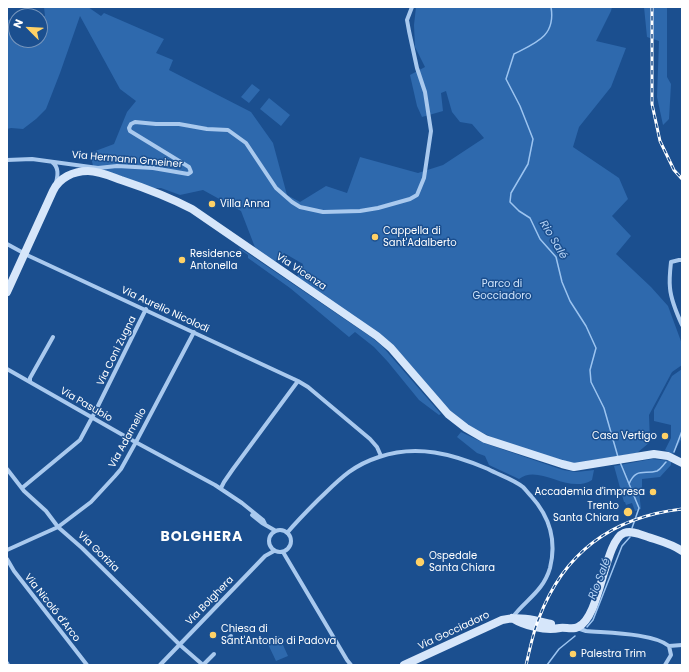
<!DOCTYPE html>
<meta charset="utf-8">
<style>
body{margin:0}
#map{position:relative;width:689px;height:672px;overflow:hidden;background:#1b4f8f;font-family:Poppins,sans-serif}
canvas{display:block}
.frame{position:absolute;inset:0;border:8px solid #fff;pointer-events:none}
.north{position:absolute;left:8px;top:8px;width:40px;height:40px;box-sizing:border-box;background:#1b4f8f;border:1px solid #7695bc;border-radius:50%;rotate:294deg;font-size:11px;font-weight:700;line-height:16px;text-align:center;color:#fff}
.north::after{content:'';display:block;margin:auto;width:14px;height:18px;background:#ffd166;clip-path:polygon(50% 0,100% 100%,50% 72%,0 100%)}
</style>
<div id="map">
<canvas width="689" height="672"></canvas>
<div class="frame"></div>
<div class="north">N</div>
</div>
<script>
const c = document.querySelector('canvas').getContext('2d');
c.lineJoin = 'round';
function paint(path, color) {
  c.fillStyle = color;
  c.fill(path, 'evenodd');
}
function strokePath(path, color, width, dash) {
  c.strokeStyle = color;
  c.lineWidth = width;
  c.lineCap = dash ? 'butt' : 'round';
  c.setLineDash(dash || []);
  c.stroke(path);
}
function label(font, color, halo, rows, align = 'center') {
  c.font = font + ' Poppins,sans-serif';
  c.lineWidth = 3;
  c.setLineDash([]);
  c.textBaseline = 'middle';
  c.strokeStyle = halo;
  c.fillStyle = color;
  for (const [text, x, y, turn = 0] of rows) {
    c.save();
    c.translate(x, y);
    c.rotate((+turn || 0) * Math.PI / 180);
    c.textAlign = isNaN(turn) ? turn : align;
    if (halo) c.strokeText(text, 0, 0);
    c.fillText(text, 0, 0);
    c.restore();
  }
}
const green = new Path2D(`
 M44,7H88L101,16L104,13L164,39L156,53L173,60L169,70L251,112L273,143L287,195L300,202L326,186L347,193L360,157L418,173L443,165L484,138L472,124L460,122L452,112L446,91L441,93L443,111L422,117L417,106L410,75L425,67L415,47L414,25L416,7H612L611,11L596,41L626,48L611,87L579,127L573,147L619,178L628,199L612,216L631,236L616,254L651,287L668,306L682,344V365L672,372L649,415L650,442L637,453L587,461L580,464L564,461L500,441L468,426L445,406L393,345L297,277L303,264L284,253L275,262L256,250L241,211L203,190L180,195L161,188H150L94,170L90,153L114,144L127,112L136,101L120,89L80,16L60,73L46,109L36,119L23,129L11,128L7,129V20L16,19V40H40V17L45,16Z
 M644,7H667V77L671,84L669,119L663,125L657,97L659,41L647,37Z
 M252,84L260,90L249,103L241,97Z
 M269,98L290,115L281,126L260,109Z
 M240,248L371,337L382,346L441,414L439,415L419,400L388,362L374,347L355,332L349,337L290,288L248,258V255L239,249Z
 M682,369V438L673,454L665,450L671,438V425L654,421V410L672,376Z
 M461,432L484,443L563,470L576,472L594,470L592,480C568,495 539,463 519,479L489,465L485,456L477,453L457,437Z
 M652,459L671,461V465L660,477L642,479V487L639,492L641,509L635,511L632,503L626,505L625,502H624L614,466Z
 M279,636L288,656L276,661L267,642Z`);
const stream = new Path2D(`
 M551,7C556,36 536,43 514,54L506,79L520,106L533,139L528,164L511,193L510,202L519,211L530,218L540,239L556,257L562,282L570,301L586,326L596,348L590,370L591,382L604,408L618,457
 M674,452L682,431
 M620,462L639,508L632,528
 M629,484C636,467 645,475 657,471C661,469 663,465 666,462
 M587,627L593,620L622,546L630,537
 M547,665L559,649L575,636`);
const street = new Path2D(`
 M7,160L32,159L98,168L117,166L153,168L188,174L191,172L189,167L130,131L129,128L131,124L135,122L156,124H179L207,129L228,130L246,143L276,188L292,202L300,207L323,212L360,211L378,208L410,199L417,195L424,178L431,131L425,92L417,68L409,31L407,20L412,7
 M52,162C59,167 58,175 56,183
 M7,244L29,256L298,381L308,387L370,439L377,447L381,456
 M682,260H679L671,262C670,271 669,280 670,288C671,300 677,314 682,325
 M7,369L128,438L215,485L242,503L263,520L265,524
 M30,382V378L53,337
 M7,469L24,491L46,511L58,527L82,548L180,645L203,665L214,654
 M22,488L80,440L95,412L146,309
 M221,488L224,482L233,469L298,381
 M252,515L262,523L276,531
 M269 541a11 11 0 1 1 22 0a11 11 0 1 1-22 0Z
 M287,533C297,521 307,511 318,500C339,480 351,466 379,457C417,444 453,454 488,469C499,475 513,479 523,487C526,490 528,493 531,496C550,517 557,540 550,568C543,592 525,600 512,618
 M7,550L58,527L91,502L115,476L121,469L136,442L194,332
 M283,552L347,660L351,665
 M7,559L14,571L87,665
 M577,628L586,631C607,633 653,633 669,646L682,645
 M229,638L231,636
 M7,663L8,665
 M160,665L265,556L274,551
 M665,665L671,655L669,646`);
const secondary = new Path2D(`
 M7,292L53,191C59,178 73,171 88,171C99,171 110,176 121,180C145,188 169,197 192,209L377,336L391,348L448,414L466,428L485,439L562,464L574,467L654,454L668,456L682,463
 M512,618C525,626 545,631 560,628C565,627 573,630 578,627C601,617 604,541 624,533C632,530 641,535 648,537C660,541 672,544 682,551
 M404,665L502,620C519,616 534,620 551,624`);
const rail = new Path2D(`
 M652,7V104L660,141L674,170L682,179
 M526,665C530,649 533,632 539,618C564,552 613,517 682,509`);
const markers = [
 [212,204,4,"#ffd166"],
 [375,237,4,"#ffd166"],
 [182,260,4,"#ffd166"],
 [665,436,4,"#ffd166"],
 [653,492,4,"#ffd166"],
 [628,512,5,"#ffd166"],
 [420,562,5,"#ffd166"],
 [213,635,4,"#ffd166"],
 [573,654,4,"#ffd166"]
];
const streetNames = [
 ["Via Hermann Gmeiner",127,160,5],
 ["Via Vicenza",301,272,34],
 ["Via Aurelio Nicolodi",165,310,25],
 ["Via Coni Zugna",117,351,-64],
 ["Via Pasubio",86,405,30],
 ["Via Adamello",128,438,-61],
 ["Via Gorizia",98,552,44],
 ["Via Bolghera",210,601,-46],
 ["Via Nicoló d'Arco",52,608,52],
 ["Via Gocciadoro",454,631,-25]
];
const poiNames = [
 ["Villa Anna",220,204],
 ["Cappella di",383,231],
 ["Sant'Adalberto",383,243],
 ["Residence",190,254],
 ["Antonella",190,266],
 ["Casa Vertigo",657,436,"right"],
 ["Accademia d'impresa",645,492,"right"],
 ["Trento",619,506,"right"],
 ["Santa Chiara",619,518,"right"],
 ["Ospedale",429,556],
 ["Santa Chiara",429,568],
 ["Chiesa di",221,629],
 ["Sant'Antonio di Padova",221,641],
 ["Palestra Trim",581,654]
];
const parkNames = [
 ["Parco di",502,284],
 ["Gocciadoro",502,296]
];
const waterNames = [
 ["Rio Salé",553,240,59],
 ["Rio Salé",600,579,-69]
];
const districtNames = [
 ["BOLGHERA",202,537]
];
paint(green, '#2e69ad');
strokePath(stream, '#9cc4f0', 1.5);
strokePath(street, '#a9c9ee', 4);
strokePath(secondary, '#d6e6fa', 8);
strokePath(rail, '#fff', 3);
strokePath(rail, '#1b4f8f', 1.5, [4.5]);
for (const [x, y, r, color] of markers) {
  const dot = new Path2D();
  dot.arc(x, y, r, 0, 2 * Math.PI);
  c.fillStyle = color;
  c.fill(dot);
  strokePath(dot, '#1b4f8f', 1.5);
}
label('10px', '#fff', '#1b4f8f', streetNames);
label('10px', '#fff', '#1b4f8f', poiNames, 'left');
label('10px', '#cfe3fa', '#1b4f8f', parkNames);
label('italic 11px', '#b5d3f5', '#1b4f8f', waterNames);
c.letterSpacing = '1px';
label('bold 14px', '#fff', '#1b4f8f', districtNames);
c.letterSpacing = '0px';
</script>
